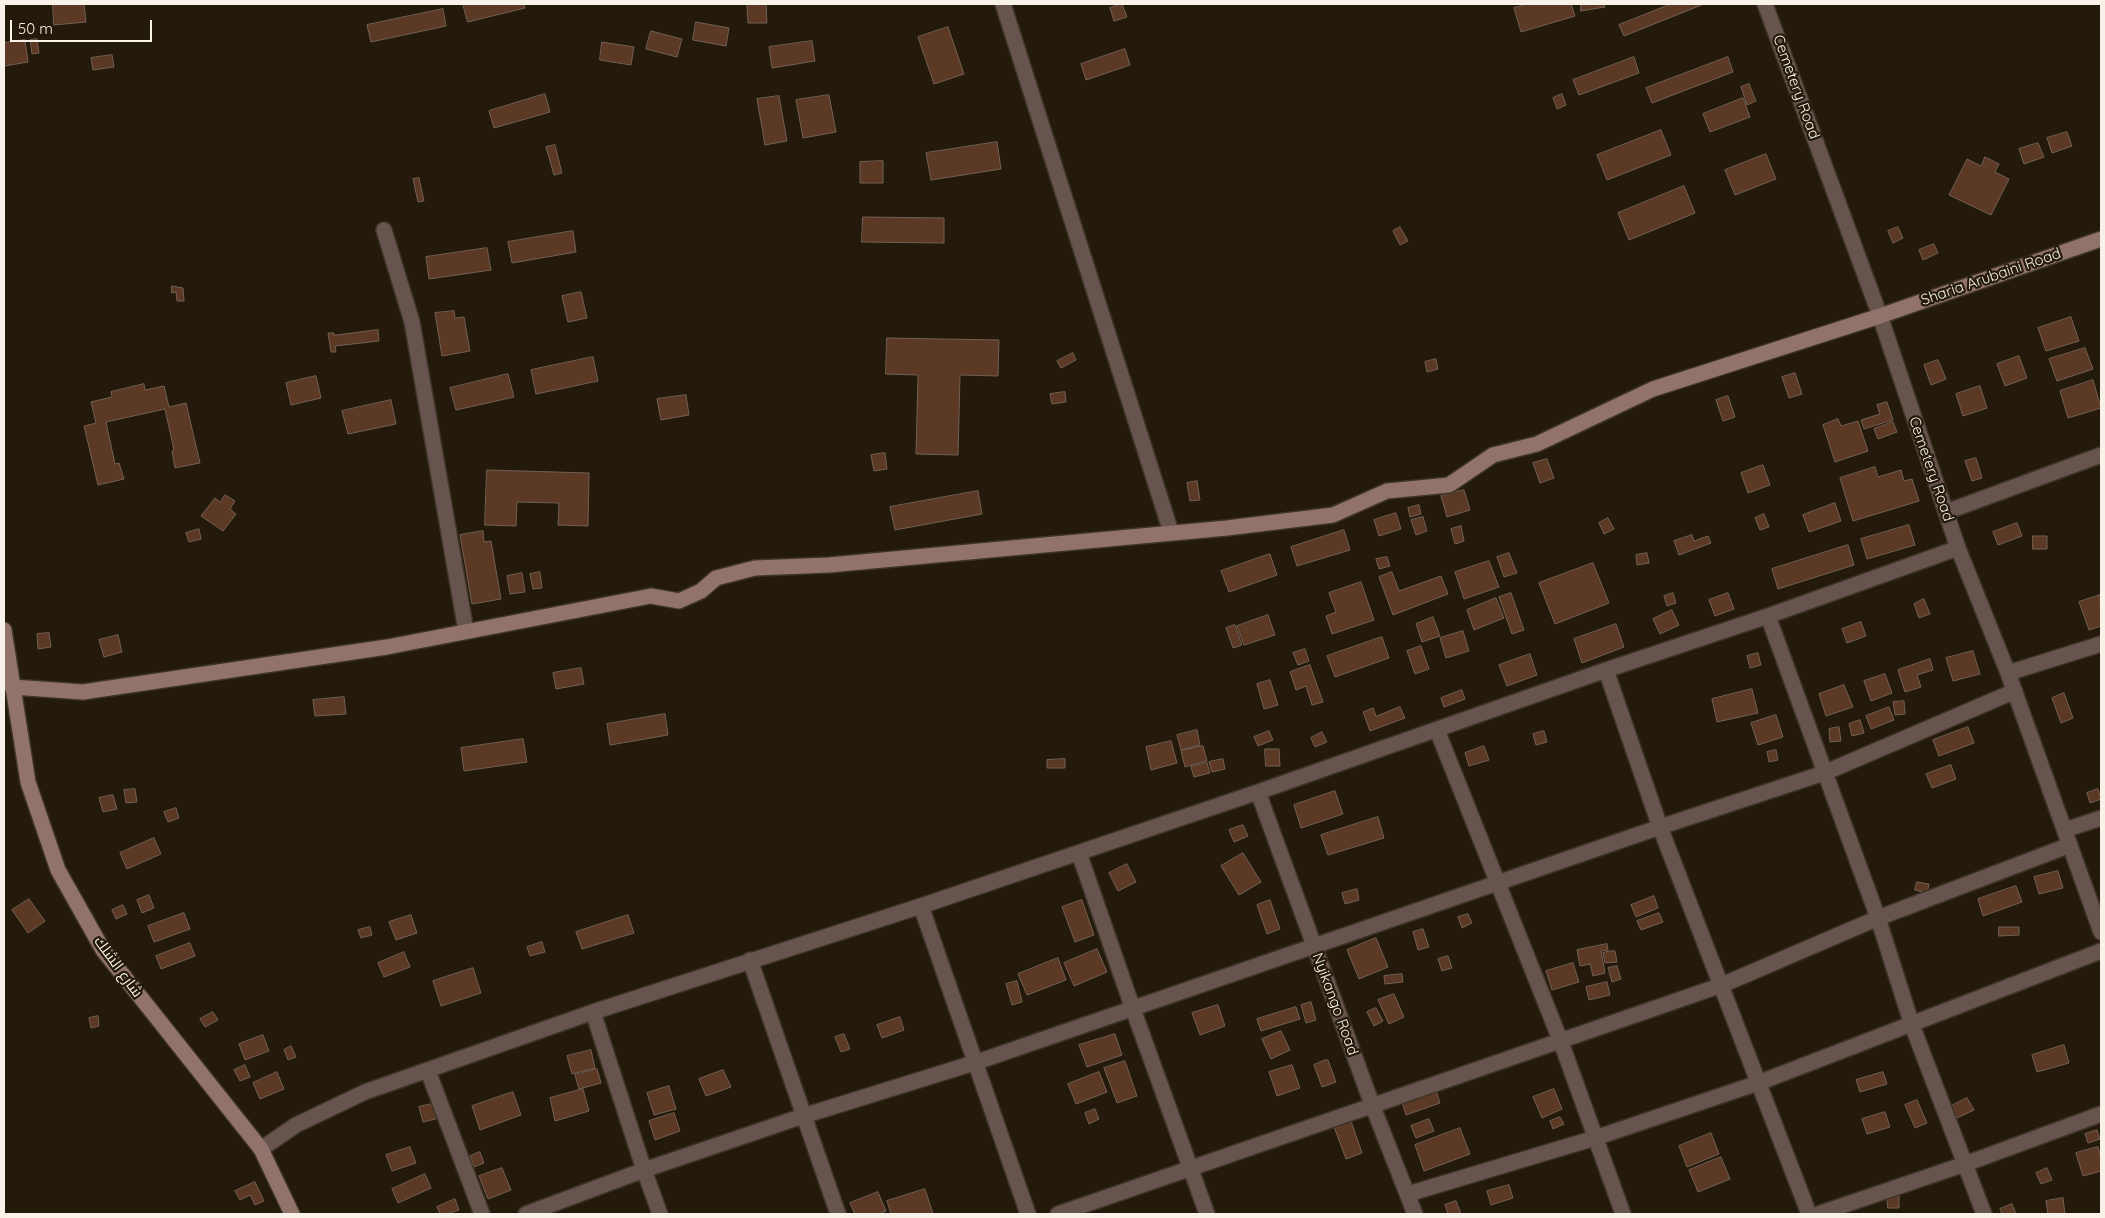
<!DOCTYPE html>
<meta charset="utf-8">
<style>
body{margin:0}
#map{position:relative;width:2105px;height:1218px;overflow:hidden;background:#241a0b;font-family:Quicksand,sans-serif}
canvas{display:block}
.frame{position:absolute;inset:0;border:5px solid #f9f2e8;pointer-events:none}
.scale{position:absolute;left:10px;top:20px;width:142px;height:22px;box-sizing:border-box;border:2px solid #f9f2e8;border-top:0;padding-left:6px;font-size:15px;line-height:18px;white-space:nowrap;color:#f9f2e8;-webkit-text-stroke:4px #241a0b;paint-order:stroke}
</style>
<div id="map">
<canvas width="2105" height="1218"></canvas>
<div class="frame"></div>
<div class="scale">50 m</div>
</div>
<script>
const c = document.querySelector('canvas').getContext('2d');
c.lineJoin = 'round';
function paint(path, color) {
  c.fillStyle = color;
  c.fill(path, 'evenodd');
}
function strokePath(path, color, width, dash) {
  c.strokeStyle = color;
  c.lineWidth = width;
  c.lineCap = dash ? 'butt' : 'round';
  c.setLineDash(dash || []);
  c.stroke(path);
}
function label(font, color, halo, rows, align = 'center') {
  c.font = font + ' Quicksand,Cairo,sans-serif';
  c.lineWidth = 4.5;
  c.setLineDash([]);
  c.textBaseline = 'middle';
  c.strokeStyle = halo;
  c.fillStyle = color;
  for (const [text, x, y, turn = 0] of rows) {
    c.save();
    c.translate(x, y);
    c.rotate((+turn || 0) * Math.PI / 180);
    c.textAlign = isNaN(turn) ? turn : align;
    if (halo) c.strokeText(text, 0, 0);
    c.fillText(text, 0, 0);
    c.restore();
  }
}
const building = new Path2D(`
 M53,4H84L86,22L54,25Z
 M463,4H524L525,8L468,22Z
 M766,4L767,23H748L747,5Z
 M1122,4L1127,17L1114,21L1110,8Z
 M1528,4H1571L1575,16L1521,32L1514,8Z
 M1581,4H1604L1605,7L1581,11Z
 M1671,4H1704L1624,36L1619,25Z
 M443,9L446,26L371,42L367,25Z
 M696,22L729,28L726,46L693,40Z
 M948,27L964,74L934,84L918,37Z
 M651,31L682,39L677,57L646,49Z
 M37,39L39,53L32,54L30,40Z
 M25,40L28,62L4,66V43Z
 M812,41L815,61L772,68L769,47Z
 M602,42L634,47L631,65L600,60Z
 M1125,49L1130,65L1086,80L1081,64Z
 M112,55L114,67L93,70L91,58Z
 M1634,57L1639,73L1579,95L1573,80Z
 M1728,57L1733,72L1652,103L1646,88Z
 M1749,84L1756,101L1747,105L1741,87Z
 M545,94L550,112L494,128L489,111Z
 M1562,94L1566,105L1557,109L1553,98Z
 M829,95L836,132L803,138L796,100Z
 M779,96L787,141L765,145L757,99Z
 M1743,98L1750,117L1710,132L1703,114Z
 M1661,130L1671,155L1607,180L1597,155Z
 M2067,132L2072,146L2052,153L2047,138Z
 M997,142L1001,169L931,180L926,153Z
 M2038,143L2044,157L2024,164L2019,149Z
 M555,145L562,173L554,175L546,147Z
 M1766,154L1776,179L1735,195L1725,170Z
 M1985,157L1999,164L1995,172L2009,179L1991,215L1949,195L1967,159L1981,166Z
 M883,161V183H860V162Z
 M419,178L424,201L418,202L413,179Z
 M1684,186L1695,213L1629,240L1618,213Z
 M863,217L944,218V243L862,242Z
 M1400,227L1408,241L1400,245L1393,231Z
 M1898,227L1903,238L1893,243L1888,231Z
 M573,231L576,252L512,263L508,242Z
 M1934,244L1938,253L1923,260L1919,250Z
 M487,248L491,270L429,279L426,257Z
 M172,286L183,288L184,301H177L176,292L172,293Z
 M581,292L587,318L568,322L562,296Z
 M454,311L455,318L464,317L470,351L442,356L435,313Z
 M2071,317L2079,341L2046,351L2038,328Z
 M378,330L379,341L335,346L336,352H331L328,333H334V335Z
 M887,338L999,340L998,376L960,375L958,455L916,454L918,375L886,374Z
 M2085,348L2093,369L2057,381L2049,359Z
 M1073,353L1076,360L1061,368L1057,361Z
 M2019,356L2027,378L2005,386L1997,364Z
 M593,357L598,381L536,394L531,370Z
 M1436,359L1438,369L1427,372L1425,362Z
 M1938,360L1946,379L1931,385L1924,365Z
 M1795,373L1802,394L1789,398L1782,377Z
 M508,374L514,397L456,410L450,388Z
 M316,376L321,398L291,405L286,383Z
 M2093,380L2101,408L2068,418L2060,391Z
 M144,384L145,390L164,386L169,407L186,403L200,463L175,468L172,451L174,450L165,409L106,422L115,464L119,463L124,479L98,485L84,426L96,423L91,402L112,397L111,392Z
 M1980,386L1987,408L1963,416L1956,394Z
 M1065,392L1066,402L1052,404L1050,394Z
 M686,395L689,415L661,420L657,399Z
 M1728,396L1735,417L1723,421L1716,400Z
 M391,400L396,424L348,434L342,411Z
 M1887,402L1893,420L1864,429L1861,420L1880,414L1877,405Z
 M1838,419L1841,426L1858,421L1868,451L1835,462L1823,425Z
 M1893,422L1897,432L1878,439L1874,429Z
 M885,453L887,469L874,471L871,455Z
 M1976,458L1982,478L1972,481L1965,461Z
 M1547,459L1554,478L1540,483L1533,463Z
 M1763,465L1770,485L1748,493L1741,473Z
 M1875,467L1878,477L1901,470L1904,481L1912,479L1919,501L1853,521L1840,478Z
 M487,470L589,473L588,526L558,525L559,503L517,502L516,526L485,525Z
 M1197,481L1200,500L1190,501L1187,483Z
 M1464,490L1470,510L1447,517L1441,496Z
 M978,491L982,514L895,530L890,507Z
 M225,495L235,501L230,509L236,514L223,531L201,516L215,498L220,502Z
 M1835,503L1841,521L1809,532L1803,515Z
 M1419,505L1421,514L1410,517L1408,508Z
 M1396,513L1401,529L1379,536L1374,520Z
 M1764,514L1769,527L1760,530L1755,518Z
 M1423,517L1427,531L1416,535L1411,520Z
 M1608,518L1614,529L1604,534L1599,523Z
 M2017,523L2022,536L1998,545L1993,532Z
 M1909,525L1915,545L1867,559L1861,539Z
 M1461,526L1464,541L1455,544L1451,529Z
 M199,529L201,539L189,542L186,533Z
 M1344,530L1350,550L1297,566L1291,547Z
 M483,531L484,542L491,541L501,599L472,604L460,535Z
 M1692,535L1694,541L1708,536L1711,543L1679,555L1674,541Z
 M2033,536H2047V549H2033Z
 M1848,545L1854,565L1778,589L1772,569Z
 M1509,553L1517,573L1504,577L1497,557Z
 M1647,553L1649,563L1637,565L1636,555Z
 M1270,554L1277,575L1229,592L1221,571Z
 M1387,557L1390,566L1379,569L1376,559Z
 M1489,561L1499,587L1464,599L1455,572Z
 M1593,563L1609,603L1555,624L1539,583Z
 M540,572L542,588L533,589L530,574Z
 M1392,572L1399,591L1441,576L1448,594L1393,615L1379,577Z
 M522,573L525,592L510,594L507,576Z
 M1361,582L1374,620L1332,634L1326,616L1336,612L1329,593Z
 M1511,593L1524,630L1512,634L1499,597Z
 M1673,593L1676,603L1667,606L1664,596Z
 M1728,593L1734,609L1715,616L1709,600Z
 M2100,595L2101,626L2089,630L2079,602Z
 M1496,598L1504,618L1474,630L1467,610Z
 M1924,599L1930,614L1919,618L1914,604Z
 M1672,610L1679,625L1660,634L1653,619Z
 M1268,615L1275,635L1244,645L1237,626Z
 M1433,617L1440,636L1422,642L1416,624Z
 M1861,622L1866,636L1847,643L1842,629Z
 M1616,624L1624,647L1582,663L1574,639Z
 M1235,625L1242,645L1233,648L1226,628Z
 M1463,631L1469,651L1446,658L1440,638Z
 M49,633L51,647L38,649L37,634Z
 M118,635L122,652L104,657L99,640Z
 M1382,637L1389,658L1335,677L1327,656Z
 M1421,646L1429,669L1415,674L1407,651Z
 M1305,649L1309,661L1298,665L1293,653Z
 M1973,651L1980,674L1953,681L1946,658Z
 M1758,653L1761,665L1750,668L1747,656Z
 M1530,654L1537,675L1507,686L1499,665Z
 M1930,659L1933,670L1917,675L1921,687L1905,692L1898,670Z
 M1310,665L1323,702L1312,705L1306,686L1296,690L1290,672Z
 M581,668L584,684L556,689L553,673Z
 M1885,674L1892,693L1871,701L1864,681Z
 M1270,680L1278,705L1264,709L1257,684Z
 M1844,685L1853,707L1826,716L1819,694Z
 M1752,689L1758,713L1717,722L1712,699Z
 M1462,690L1465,699L1444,707L1441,698Z
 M2064,693L2073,718L2061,723L2052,698Z
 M344,697L346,714L315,716L313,700Z
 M1904,701L1905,714L1895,715L1893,702Z
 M1400,707L1405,718L1370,731L1363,712L1373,708L1376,716Z
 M1889,707L1894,720L1871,729L1866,716Z
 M665,714L668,735L610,745L607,724Z
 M1776,715L1783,737L1758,745L1751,723Z
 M1860,720L1864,733L1852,736L1849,724Z
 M1839,727L1841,741L1830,742L1829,729Z
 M1968,727L1974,743L1939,756L1933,740Z
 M1197,730L1200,745L1181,750L1177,735Z
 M1269,731L1273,740L1258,746L1254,737Z
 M1544,731L1547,742L1536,745L1533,734Z
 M1322,732L1327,742L1315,747L1311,738Z
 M523,739L527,762L464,771L461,748Z
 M1171,741L1177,763L1151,770L1146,747Z
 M1203,746L1207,761L1185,767L1181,751Z
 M1484,746L1489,760L1469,766L1465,753Z
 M1265,749H1279L1280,766H1266Z
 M1776,750L1778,760L1769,762L1767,752Z
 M1065,759V768H1047V760Z
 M1223,759L1225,769L1212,772L1209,762Z
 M1207,763L1210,773L1194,777L1191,767Z
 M1951,765L1956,779L1932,788L1926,774Z
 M135,789L137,802L126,803L124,790Z
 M2098,789L2101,799L2090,803L2087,793Z
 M1335,791L1343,814L1301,828L1294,805Z
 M113,795L117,809L103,812L99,798Z
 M176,808L179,818L168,822L164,812Z
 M1378,817L1384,838L1328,855L1321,835Z
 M1243,825L1248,836L1234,842L1229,830Z
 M154,838L161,854L127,869L120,853Z
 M1243,853L1261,882L1239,895L1221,866Z
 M1127,864L1136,882L1118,891L1109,873Z
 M2058,871L2063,888L2039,894L2034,877Z
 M1917,882L1929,884L1927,893L1915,890Z
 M2016,886L2022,902L1983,916L1978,899Z
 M1357,889L1359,900L1345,904L1342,893Z
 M149,895L154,908L142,913L137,900Z
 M1654,896L1658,908L1636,917L1631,905Z
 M29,899L45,921L28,933L12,910Z
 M1082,900L1094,935L1075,942L1062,907Z
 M1270,900L1280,929L1267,934L1257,905Z
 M123,905L127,914L116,919L112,910Z
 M184,913L190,929L154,942L148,926Z
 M1659,913L1663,922L1641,930L1637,921Z
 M1468,914L1472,923L1462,928L1458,917Z
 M411,915L417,933L396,940L389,922Z
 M628,915L634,933L582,949L576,932Z
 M370,927L372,935L361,938L358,930Z
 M1999,927H2019V935L1999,936Z
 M1423,929L1429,947L1418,950L1413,932Z
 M1376,938L1388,967L1359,979L1347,950Z
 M542,942L545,952L530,956L527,947Z
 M190,943L195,956L161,969L156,956Z
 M1607,944L1608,950L1601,951L1605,973L1593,976L1590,964L1580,966L1577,950Z
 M1097,949L1107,972L1074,986L1064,963Z
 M1610,951H1615L1617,962L1605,963L1603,953Z
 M404,952L410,967L384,977L378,963Z
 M1448,956L1452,968L1442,971L1438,959Z
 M1058,958L1066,980L1027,995L1018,974Z
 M1573,963L1579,982L1552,990L1546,971Z
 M1617,966L1621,979L1612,982L1608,968Z
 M473,968L481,993L441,1006L433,981Z
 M1402,974L1403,982L1385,984L1384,976Z
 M1017,981L1022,1002L1012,1005L1006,984Z
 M1607,982L1610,995L1589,1000L1586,987Z
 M1394,994L1404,1017L1389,1024L1378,1000Z
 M1311,1002L1316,1020L1306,1023L1301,1005Z
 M1218,1005L1225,1026L1200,1035L1192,1013Z
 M1296,1007L1300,1019L1261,1031L1257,1019Z
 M1376,1008L1383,1021L1374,1026L1367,1012Z
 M213,1012L218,1020L205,1027L200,1019Z
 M98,1016L99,1026L91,1028L89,1018Z
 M900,1017L904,1030L882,1038L877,1025Z
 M1281,1031L1290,1050L1271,1059L1262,1039Z
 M844,1034L850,1049L841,1052L835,1037Z
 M1115,1034L1122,1055L1087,1067L1079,1045Z
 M263,1035L269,1051L245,1060L239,1044Z
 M2064,1045L2069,1063L2037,1072L2032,1055Z
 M291,1046L296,1057L288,1060L284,1050Z
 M591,1050L595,1068L572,1074L567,1056Z
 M1325,1060H1328L1336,1082L1322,1087L1314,1065Z
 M1125,1061L1137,1096L1117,1103L1104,1068Z
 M245,1065L250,1077L240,1081L234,1070Z
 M1292,1065L1300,1088L1277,1096L1269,1072Z
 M597,1069L601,1083L579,1089L575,1075Z
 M723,1070L731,1087L706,1096L699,1079Z
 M277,1072L284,1089L260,1099L253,1083Z
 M1099,1072L1107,1092L1076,1104L1068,1084Z
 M1883,1072L1887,1084L1860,1092L1856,1080Z
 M669,1086L676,1109L654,1115L647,1093Z
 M583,1089L589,1111L555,1121L550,1098Z
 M1554,1089L1562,1109L1542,1118L1533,1097Z
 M1436,1090L1440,1103L1406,1115L1402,1102Z
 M513,1092L521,1115L480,1130L472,1106Z
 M1967,1098L1974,1110L1957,1118L1951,1106Z
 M1917,1100L1927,1123L1915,1128L1905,1105Z
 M436,1103L439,1118L423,1122L419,1107Z
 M1095,1109L1099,1119L1089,1124L1085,1113Z
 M1885,1112L1890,1127L1867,1134L1862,1119Z
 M674,1113L680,1131L655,1140L649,1121Z
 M1560,1117L1564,1124L1553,1129L1550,1121Z
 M1350,1118L1362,1153L1346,1159L1333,1124Z
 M1429,1119L1434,1131L1416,1138L1411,1126Z
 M1460,1128L1470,1154L1424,1171L1415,1145Z
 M2097,1130L2100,1139L2088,1143L2085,1134Z
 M1711,1133L1719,1154L1687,1167L1679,1146Z
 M410,1147L416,1163L392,1171L386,1155Z
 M2098,1147L2101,1158V1171L2083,1176L2076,1153Z
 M480,1152L484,1163L474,1167L470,1156Z
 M1721,1157L1730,1179L1698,1192L1689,1170Z
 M502,1168L511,1190L488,1199L479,1176Z
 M2047,1168L2052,1180L2041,1184L2036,1173Z
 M425,1174L431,1188L398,1203L392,1189Z
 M255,1182L264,1201L255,1205L250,1195L240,1200L235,1191Z
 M1509,1185L1513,1198L1491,1205L1487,1191Z
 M925,1189L933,1214H891L887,1201Z
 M878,1192L886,1211L879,1214H855L850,1203Z
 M1887,1196H1899V1208H1888Z
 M2063,1198L2065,1214H2048L2046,1201Z
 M455,1199L459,1210L447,1214H440L437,1207Z
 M1456,1201L1461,1214H1448L1445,1205Z
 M2012,1204L2016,1214H2002L2000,1209Z`);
const street = new Path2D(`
 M1003,4L1171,532
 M1765,4L1880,316L1958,548L2008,673L2101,932
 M384,230L412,322L466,631
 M1946,512L2101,455
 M1768,616L1878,918L1912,1025L1984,1214
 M1606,670L1660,827L1809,1214
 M2008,673L2101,644
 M1437,730L1561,1042L1623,1214
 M1258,792L1373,1107L1415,1214
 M2065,830L2101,818
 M1079,853L1133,1009L1207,1214
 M921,906L1028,1214
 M750,960L838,1214
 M593,1012L644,1170L660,1214
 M428,1071L482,1214
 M261,1149L296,1125L365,1092L593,1012L921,906L1258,792L1606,670L1768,616L1958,548
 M1408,1194L1595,1138L1758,1083L2101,951
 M526,1214L644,1170L803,1116L974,1063L1660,827L1824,773L2015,691
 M1058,1214L1722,985L1878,918L2070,845
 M1818,1214L1965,1164L2101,1114`);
const secondary = new Path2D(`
 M4,630L28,782L58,870L103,950L261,1149L292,1214
 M12,687L83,692L387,647L651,596L679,601L701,591L716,578L755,568L829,565L1227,528L1333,515L1387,491L1449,485L1493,455L1537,444L1653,389L1880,316L2101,239`);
const streetNames = [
 ["Cemetery Road",1796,87,70],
 ["Sharia Arubaini Road",1991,277,-19],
 ["Cemetery Road",1931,469,71],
 ["شارع الشلك",118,967,54],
 ["Nyikango Road",1335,1004,70]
];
paint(building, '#5b3924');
strokePath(building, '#736055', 1);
strokePath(street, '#3e3426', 18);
strokePath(secondary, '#3e3426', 18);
strokePath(street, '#67544f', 15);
strokePath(secondary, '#91736c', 15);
label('15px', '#f9f2e8', '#241a0b', streetNames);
</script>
